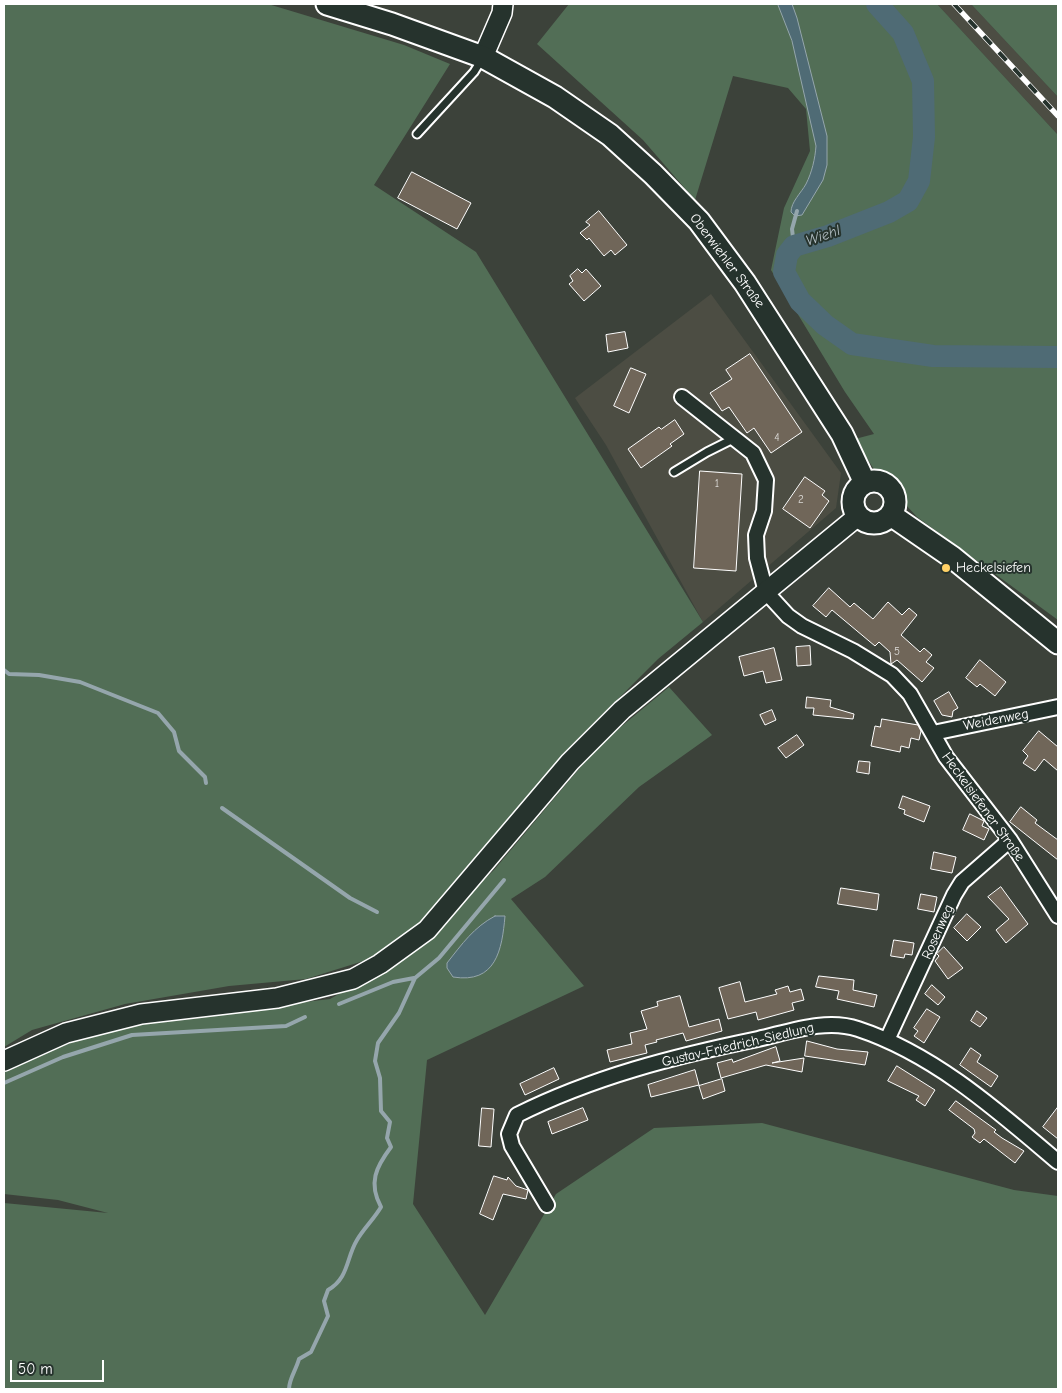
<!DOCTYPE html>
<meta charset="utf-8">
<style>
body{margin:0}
#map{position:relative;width:1062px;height:1393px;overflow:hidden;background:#3c423a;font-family:"Comic Neue",sans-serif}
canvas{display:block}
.frame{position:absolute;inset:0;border:5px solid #fff;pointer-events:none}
.scale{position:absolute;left:10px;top:1360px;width:94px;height:22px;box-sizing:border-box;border:2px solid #fff;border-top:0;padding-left:6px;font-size:15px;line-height:18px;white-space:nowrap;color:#fff;-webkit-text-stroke:4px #26332d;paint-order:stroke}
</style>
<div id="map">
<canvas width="1062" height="1393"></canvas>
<div class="frame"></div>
<div class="scale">50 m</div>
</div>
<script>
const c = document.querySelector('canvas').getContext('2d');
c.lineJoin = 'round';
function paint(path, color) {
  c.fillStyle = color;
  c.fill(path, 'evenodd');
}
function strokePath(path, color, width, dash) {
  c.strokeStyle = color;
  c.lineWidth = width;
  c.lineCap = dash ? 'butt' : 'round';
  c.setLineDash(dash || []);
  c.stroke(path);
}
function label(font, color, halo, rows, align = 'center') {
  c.font = font + ' "Comic Neue",sans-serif';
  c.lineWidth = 4;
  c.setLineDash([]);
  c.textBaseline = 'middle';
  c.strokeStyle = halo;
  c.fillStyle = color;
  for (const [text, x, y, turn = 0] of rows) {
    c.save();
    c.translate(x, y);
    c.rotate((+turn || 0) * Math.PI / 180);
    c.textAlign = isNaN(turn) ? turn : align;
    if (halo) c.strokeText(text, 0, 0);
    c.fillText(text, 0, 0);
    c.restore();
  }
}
const built = new Path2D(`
 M937,4H971L1058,97V135Z
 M711,294L841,473L836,508L703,622L606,445L575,398Z`);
const green = new Path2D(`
 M4,4H268L404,45L450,64L374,185L476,252L703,622L658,659L580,737L443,909L373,958L306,979L229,986L125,1004L32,1030L4,1047Z
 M569,4H937L1058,135V620L917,517L906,505L901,483L875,471L855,439L874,434L845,392L771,270L784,208L810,151L806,109L788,88L733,76L695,200L643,140L537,44Z
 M971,4H1058V97Z
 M669,687L712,735L639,787L545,877L511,899L584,986L427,1060L413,1204L485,1315L556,1194L654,1128L762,1123L1014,1190L1058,1196V1389H4V1203L108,1213L58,1200L4,1194V1071L22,1061L101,1032L170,1018L330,999L403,958L494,870L599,745Z`);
const water = new Path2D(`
 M778,4H792L797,18L827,136V165L823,180L802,215L795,216L791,212C791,202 801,193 806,184C812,172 815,159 816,146L792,41Z
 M495,916H505C502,950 496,984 453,977L447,968V963C462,944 474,927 495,916Z`);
const stream = new Path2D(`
 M794,246L792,229L797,211
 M4,670L9,674L39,675L80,682L158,713L174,732L179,751L205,777L206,783
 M222,808L350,898L377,912
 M339,1004L393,982L414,978
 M4,1083L63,1057L132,1035L286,1026L305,1017
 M289,1389C289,1379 296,1370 299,1359L311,1352L328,1316L324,1301L328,1290C349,1278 346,1258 357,1240C364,1228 374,1219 381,1207C368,1183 376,1167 391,1147L387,1138L390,1122L381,1111L380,1078L375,1061L378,1043L399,1013L415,978L439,958L504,880`);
const river = new Path2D(`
 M877,4L903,33L923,81L924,137L919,181L908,201L889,212L828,236L794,246L787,255L784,272L800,301L825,325L852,344L933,356L1058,357`);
const building = new Path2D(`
 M412,172L471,203L457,229L398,198Z
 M599,211L627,245L615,255L611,250L604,256L589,238L587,240L580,233L590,225L586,222Z
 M578,269L582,273L586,269L601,286L584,301L569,284L573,281L570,276Z
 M625,332L628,348L608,352L606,335Z
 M750,354L802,432L771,453L754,428L747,433L729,407L722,411L710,393L732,379L726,370Z
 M631,368L646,374L629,413L614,406Z
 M675,420L684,434L670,444L672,446L641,468L628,449L659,427L661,429Z
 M700,471L742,474L736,571L694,568Z
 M805,477L825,491L822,495L829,501L810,528L783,509Z
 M829,588L850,607L854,603L873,619L888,602L902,615L909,608L917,615L901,635L920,652L924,648L932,655L926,662L934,668L922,682L897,660L891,664L890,652L879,642L875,646L832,610L826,617L813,606Z
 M810,646L811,665L797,666L796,647Z
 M774,648L782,680L766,683L763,671L744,676L739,657Z
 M980,660L1006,682L995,696L980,684L977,687L966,678Z
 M949,692L958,708L953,711L952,717L942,715L934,701Z
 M807,697L831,700L830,707L854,714L853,719L813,715L814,708H806Z
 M772,710L776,720L765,725L760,715Z
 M882,719L918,725L921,731L919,740L911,738L909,748L901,746L900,752L871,746L875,726L880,727Z
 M1039,731L1058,747V771L1044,759L1035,771L1023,763L1028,756L1023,751Z
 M797,735L804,745L786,758L778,748Z
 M859,761L870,762L869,774L857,772Z
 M903,796L930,806L924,822L904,814L905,810L899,808Z
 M1021,807L1037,820L1035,823L1058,840V860L1010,822Z
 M970,814L984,821L982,826L989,829L984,840L963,830Z
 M934,852L956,857L952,873L931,869Z
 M1001,887L1028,924L1006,943L996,930L1009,919L988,897Z
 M841,888L879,894L877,910L838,904Z
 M921,894L937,897L934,912L918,909Z
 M967,914L981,927L967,941L954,928Z
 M894,940L914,943L912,955L905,954L904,958L891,956Z
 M944,947L963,968L948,979L935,961L939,956L937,954Z
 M819,976L854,980L853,990L877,995L874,1007L837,999L839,991L816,987Z
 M740,982L745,1002L777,994L775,990L788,986L790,992L801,989L804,1000L792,1003L794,1010L758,1020L756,1012L728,1019L719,988Z
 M932,985L945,997L938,1005L925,994Z
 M680,996L689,1027L719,1019L722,1031L686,1041L683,1033L656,1040L657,1042L645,1045L647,1053L610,1062L607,1050L632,1044L630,1033L647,1029L641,1011L658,1006L657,1002Z
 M927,1009L940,1017L924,1043L914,1036L918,1031L914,1028Z
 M977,1011L987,1018L980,1027L971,1021Z
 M807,1041L837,1049L868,1052L865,1065L805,1056Z
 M776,1047L780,1061L772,1063L804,1058L802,1072L766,1065L721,1078L717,1063L732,1059L733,1062Z
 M971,1048L981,1055L977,1062L998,1076L991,1087L960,1065Z
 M897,1066L935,1090L925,1106L916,1100L919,1096L888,1081Z
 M554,1068L559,1079L525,1095L520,1084Z
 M695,1070L699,1085L651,1097L648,1085Z
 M722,1079L725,1091L703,1099L699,1086Z
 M956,1101L996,1130L994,1132L1002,1138L1024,1151L1015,1163L984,1139L980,1143L972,1137L975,1133L974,1129L949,1110Z
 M1058,1107V1139L1043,1127Z
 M482,1108L494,1109L491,1147L479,1146Z
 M583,1108L588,1120L552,1134L548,1122Z
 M494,1176L507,1180L508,1177L516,1186L528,1190L526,1199L503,1194L493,1220L480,1214Z`);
const service = new Path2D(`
 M417,134L474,72L482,59
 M674,472L707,452L735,438`);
const minor = new Path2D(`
 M682,397L753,453L766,480L764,511L756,535L757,558L766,592L788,616L802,626L853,651L892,675L910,694L946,757L1010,840L1058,916
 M933,733L1058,707
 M887,1040L954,895L962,882L1010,840
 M547,1205L512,1146L509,1134L517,1115C593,1077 675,1056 758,1039C789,1032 826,1018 858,1029C934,1054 998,1111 1058,1162`);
const secondary = new Path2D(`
 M483,57L502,13L503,4
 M4,1061L66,1033L141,1014L277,998L353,979L380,964L427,930L570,762L622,710L858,516`);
const primary = new Path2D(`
 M327,4L392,24L483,57L555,97L610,135L653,174L699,221L745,283L842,434L865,483
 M853 502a21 21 0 1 1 42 0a21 21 0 1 1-42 0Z
 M891,515L952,557L1058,643`);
const rail = new Path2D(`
 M954,4L1058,116`);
const markers = [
 [946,568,5,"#ffd166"]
];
const numberNames = [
 ["4",777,438],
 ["1",717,484],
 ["2",801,500],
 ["5",897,652]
];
const streetNames = [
 ["Oberwiehler Straße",727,261,53],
 ["Weidenweg",996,720,-11],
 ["Heckelsiefener Straße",983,807,54],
 ["Rosenweg",938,932,-66],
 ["Gustav-Friedrich-Siedlung",738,1045,-13]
];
const poiNames = [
 ["Heckelsiefen",956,568]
];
const waterNames = [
 ["Wiehl",823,236,-19]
];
paint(built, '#4c4d43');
paint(green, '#526e56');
paint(water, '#4f6b75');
strokePath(water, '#95a6ac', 1);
strokePath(stream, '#95a6ac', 4);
strokePath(river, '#4f6b75', 22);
paint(building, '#706659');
strokePath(building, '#fff', 1);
strokePath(service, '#fff', 11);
strokePath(minor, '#fff', 18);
strokePath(secondary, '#fff', 22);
strokePath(primary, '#fff', 25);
strokePath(service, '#26332d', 7);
strokePath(minor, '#26332d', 14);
strokePath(secondary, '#26332d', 19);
strokePath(primary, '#26332d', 21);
strokePath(rail, '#fff', 5.5);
strokePath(rail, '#26332d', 4, [11]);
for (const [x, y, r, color] of markers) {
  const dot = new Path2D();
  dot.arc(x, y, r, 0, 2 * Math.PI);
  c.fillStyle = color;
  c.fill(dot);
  strokePath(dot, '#26332d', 2);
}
label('11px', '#dbd9d6', null, numberNames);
label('14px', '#fff', '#26332d', streetNames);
label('14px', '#fff', '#26332d', poiNames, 'left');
label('italic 15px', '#b0bcc1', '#26332d', waterNames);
</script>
